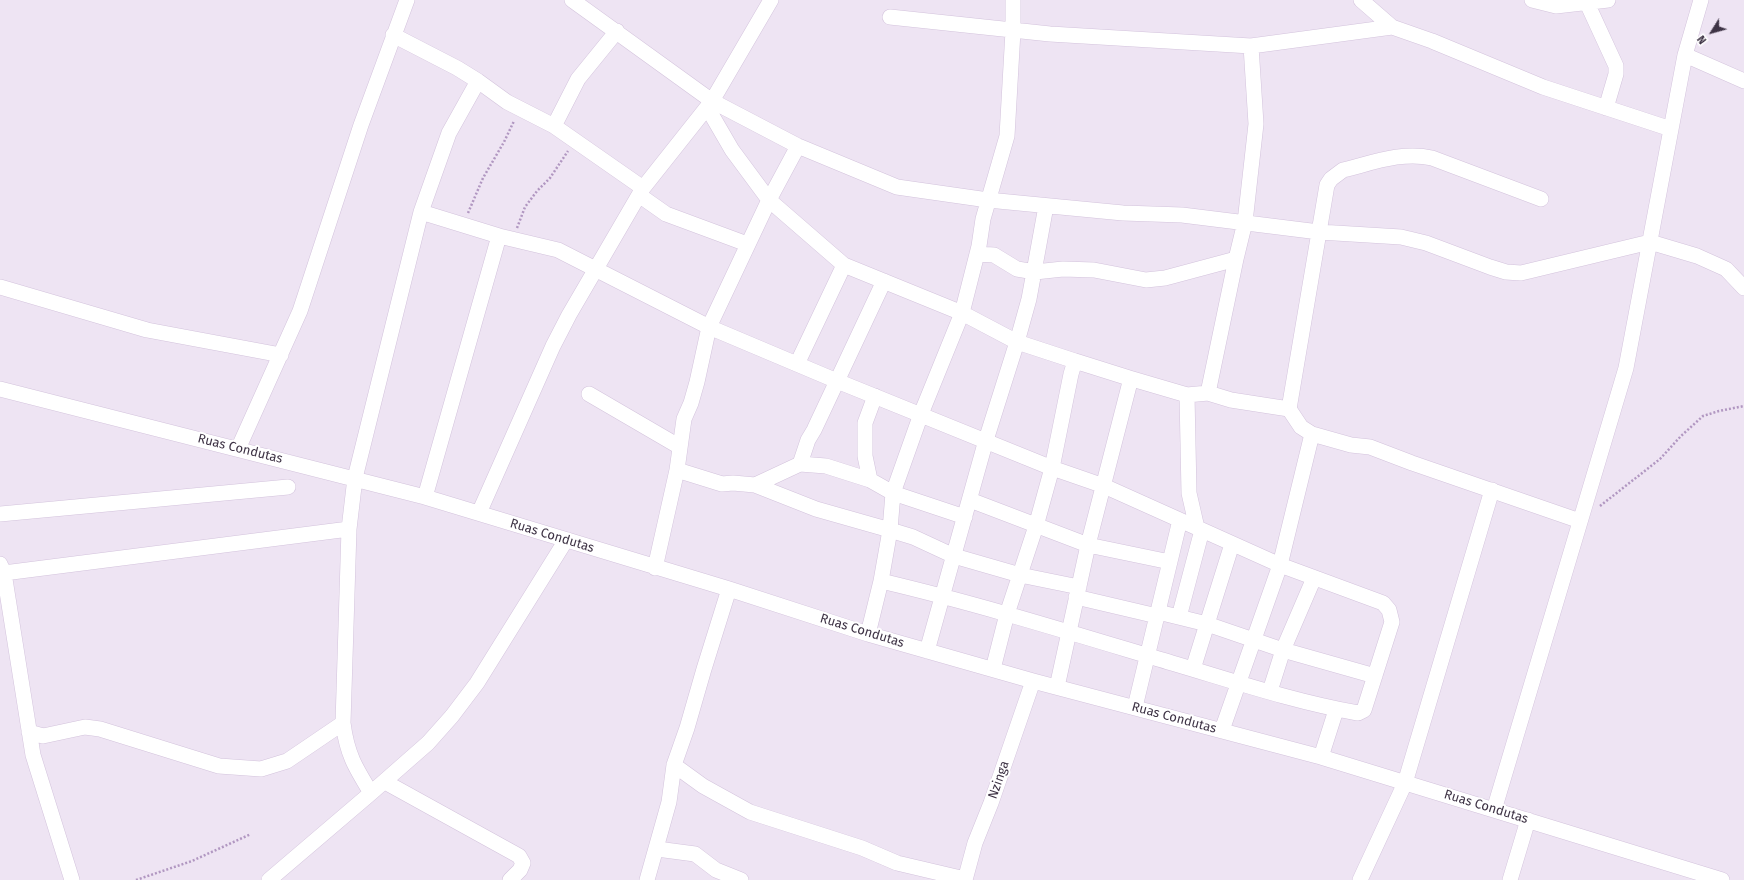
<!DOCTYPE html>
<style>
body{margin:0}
#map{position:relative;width:1744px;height:880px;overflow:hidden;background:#eee4f3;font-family:"Fira Sans",sans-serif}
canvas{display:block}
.north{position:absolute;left:1692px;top:12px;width:40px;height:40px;-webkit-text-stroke:3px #fff;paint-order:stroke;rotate:233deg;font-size:11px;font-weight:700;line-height:16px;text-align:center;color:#3e3345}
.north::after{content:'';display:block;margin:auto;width:14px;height:18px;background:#3e3345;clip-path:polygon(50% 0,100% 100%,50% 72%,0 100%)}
</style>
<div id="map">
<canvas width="1744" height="880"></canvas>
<div class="north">N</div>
</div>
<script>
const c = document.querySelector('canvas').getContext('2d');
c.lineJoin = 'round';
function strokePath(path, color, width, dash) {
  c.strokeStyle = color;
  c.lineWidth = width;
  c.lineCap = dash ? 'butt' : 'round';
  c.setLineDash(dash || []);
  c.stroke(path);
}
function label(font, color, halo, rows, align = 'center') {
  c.font = font + ' "Fira Sans",sans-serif';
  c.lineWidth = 4;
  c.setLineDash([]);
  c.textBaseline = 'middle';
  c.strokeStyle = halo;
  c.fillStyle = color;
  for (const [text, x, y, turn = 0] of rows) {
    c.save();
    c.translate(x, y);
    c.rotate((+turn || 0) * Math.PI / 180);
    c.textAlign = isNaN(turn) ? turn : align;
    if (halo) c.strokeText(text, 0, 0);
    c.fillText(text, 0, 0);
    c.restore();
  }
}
const path = new Path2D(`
 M468,213L483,178L504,142L514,121
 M517,228L525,207L537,191L550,178L568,151
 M1600,506L1660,459L1681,436L1703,416L1719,411L1744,406
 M136,880L192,861L251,834`);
const minor = new Path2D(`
 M572,0L712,101L798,146L897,187L988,200L1123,213L1182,215L1319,232L1401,237L1426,243L1490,267L1506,272L1521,273L1650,242L1697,256L1726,269L1744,288
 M1361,0L1392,27L1432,41L1543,87L1671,129
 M1532,0L1556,6L1608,0
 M1587,3L1616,66V74L1606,108
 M890,17L1050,34L1251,46L1392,27
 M393,35L457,68L478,81L507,102L554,126L643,188
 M1251,46L1256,124L1245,222L1236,259L1208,393L1231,400L1289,409L1301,427L1312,434L1351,445L1370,447L1412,463L1580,521
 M1685,55L1744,81
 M554,126L578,79L617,31
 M798,146L769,200L844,265L962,313L1017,342L1075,361L1071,374L1052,468L1036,526L1007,614L993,669
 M639,195L666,214L747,244
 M421,212L449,133L478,81
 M977,254L994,255L1017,269L1035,272L1063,269L1094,270L1146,280L1165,278L1236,259
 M0,287L147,330L281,355
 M1075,361L1129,378
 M797,364L844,265
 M0,389L425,497L729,589L868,634L1033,681L1321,757L1722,880
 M589,394L680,447
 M1187,395L1189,493L1197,528
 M875,396L865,423V456L870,480L893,493L890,530L913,537L954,556L1020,575L1079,587
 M1289,409L1327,185L1331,179L1343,170C1372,163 1402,151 1432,158L1541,199
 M238,449L300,311L361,125L407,0
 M800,464L808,440L814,430L884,281
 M677,470L722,484L733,483L755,485L816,509L890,530L881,581L868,634
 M755,485L800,464L826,466L870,480
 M425,497L499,236
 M970,500L1088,545L1170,562
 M479,513L553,346L569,315L643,188L712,101L771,0
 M0,514L288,487
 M965,517L893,493L921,414L962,313L979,246L983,219L1007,136L1013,31V0
 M0,564L4,573L33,755L72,880
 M655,568L677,470L684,419L691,403L697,382L709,327L769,200L732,150L707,107
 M0,574L4,573L349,529
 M1076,597L1157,616
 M1158,612L1207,624L1232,544
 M1179,617L1202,530
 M927,651L986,440L1017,342L1029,299L1046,206
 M1193,669L1207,624L1283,650L1375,676
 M1057,687L1088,545L1130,382L1129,378L1187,395L1208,393
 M1270,691L1283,650L1314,578
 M1135,707L1180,520
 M1222,730L1280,565L1312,434
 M29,732L43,736L85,727L100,729L219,766L261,769L287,761L343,723
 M1321,757L1336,710
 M674,765L703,786L750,812L862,848L897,863L965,879
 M385,782L519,856L523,863L520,870L510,880
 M371,793C355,767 347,754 343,723L349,529L355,478L421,212L499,236L558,250L709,327L837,381L1052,468L1104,486L1280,565L1383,603L1389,610L1392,622L1364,710L1358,713C1295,702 1233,681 1172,663C1075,634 979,604 881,581
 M1494,810L1626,368L1685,55L1701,0
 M657,849L695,854L716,870L741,880
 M269,880L371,793L428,743L452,716L477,683L566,540
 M647,880L669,802L674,765L687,728L704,669L729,589
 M965,880L975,843L991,803L1033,681
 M1360,880L1405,783L1492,490
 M1510,880L1528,820`);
const streetNames = [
 ["Ruas Condutas",240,449,14],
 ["Ruas Condutas",552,536,17],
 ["Ruas Condutas",862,631,17],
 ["Ruas Condutas",1174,718,15],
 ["Nzinga",999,780,-71],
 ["Ruas Condutas",1486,807,17]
];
strokePath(minor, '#d3c3dc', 16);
strokePath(path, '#b197c1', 2.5, [2, 2]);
strokePath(minor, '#fff', 15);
label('13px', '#3e3345', '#fff', streetNames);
</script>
